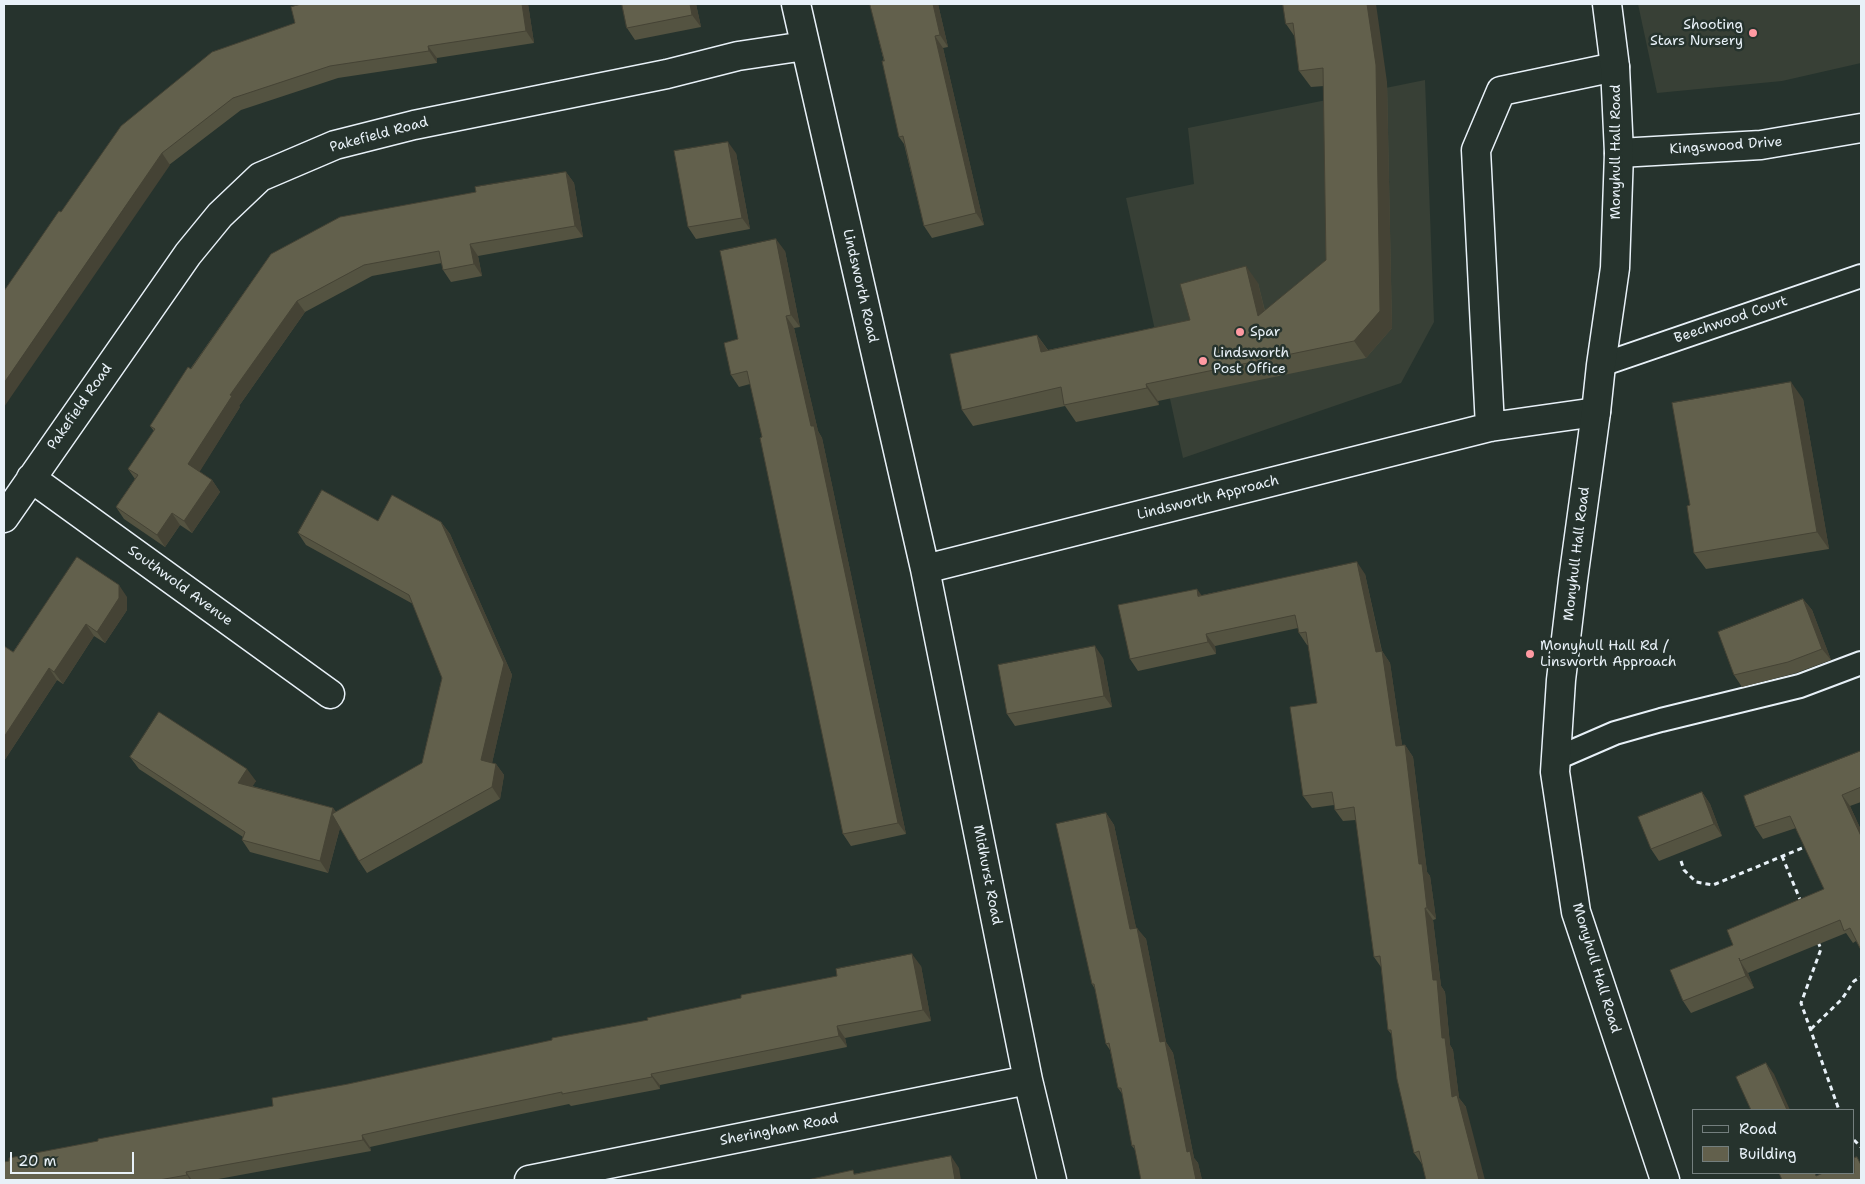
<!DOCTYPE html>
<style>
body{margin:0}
#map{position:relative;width:1865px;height:1184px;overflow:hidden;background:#26332d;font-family:"Shantell Sans",sans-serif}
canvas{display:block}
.frame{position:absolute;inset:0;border:5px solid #e8f1f8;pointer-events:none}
.legend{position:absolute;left:1692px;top:1109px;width:162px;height:65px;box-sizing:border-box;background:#26332d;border:1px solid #747f7e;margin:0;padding:6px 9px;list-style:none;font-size:15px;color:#e8f1f8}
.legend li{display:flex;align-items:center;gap:10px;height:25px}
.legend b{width:25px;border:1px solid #747f7e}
.scale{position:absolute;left:10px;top:1152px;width:124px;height:22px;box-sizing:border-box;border:2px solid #e8f1f8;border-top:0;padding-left:6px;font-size:15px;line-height:18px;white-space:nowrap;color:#e8f1f8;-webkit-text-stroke:4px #26332d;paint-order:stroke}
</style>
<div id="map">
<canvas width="1865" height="1184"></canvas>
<div class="frame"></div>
<ul class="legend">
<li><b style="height:6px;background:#26332d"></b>Road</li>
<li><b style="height:14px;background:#62604c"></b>Building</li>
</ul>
<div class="scale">20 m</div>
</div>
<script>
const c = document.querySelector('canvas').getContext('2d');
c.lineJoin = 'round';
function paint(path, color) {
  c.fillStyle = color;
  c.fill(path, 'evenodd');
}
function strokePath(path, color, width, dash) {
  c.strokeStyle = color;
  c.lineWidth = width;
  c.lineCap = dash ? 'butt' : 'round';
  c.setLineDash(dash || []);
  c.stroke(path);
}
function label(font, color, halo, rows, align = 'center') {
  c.font = font + ' "Shantell Sans",sans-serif';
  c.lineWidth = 5;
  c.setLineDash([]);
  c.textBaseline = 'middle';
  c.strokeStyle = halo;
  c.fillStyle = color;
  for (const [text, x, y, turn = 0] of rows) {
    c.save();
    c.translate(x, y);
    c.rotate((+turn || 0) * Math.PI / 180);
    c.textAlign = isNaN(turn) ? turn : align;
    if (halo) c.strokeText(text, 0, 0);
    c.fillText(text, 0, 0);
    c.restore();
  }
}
const built = new Path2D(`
 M1638,4H1861V63L1782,81L1657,93Z
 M1425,80L1434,322L1401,383L1183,458L1126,198L1194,184L1188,128Z`);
const path = new Path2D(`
 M1782,856L1801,902
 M1681,861L1684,870L1696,882L1713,885L1807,846
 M1818,942L1821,949L1801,1003L1839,1110
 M1811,1029L1842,999L1854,981L1861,977
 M1854,1140L1861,1147`);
const service = new Path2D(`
 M1601,365L1861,276
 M1555,759L1615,733L1661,720L1800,686L1861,663`);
const minor = new Path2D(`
 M796,4L925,569L1028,1080L1052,1180
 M1619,153L1761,145L1861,128
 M1490,427L1476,150L1501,91L1615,67
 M31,478L330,694
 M4,518L188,254L220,215L260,177L335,145L414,125L667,74L738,56L805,46
 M925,569L1490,427L1596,412
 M529,1180L1028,1080`);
const tertiary = new Path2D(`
 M1607,4L1615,67L1619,153L1615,268L1601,365L1596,412L1573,580L1561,680L1555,772L1576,912L1665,1180`);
const wall = new Path2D(`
 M302,4H528L534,43L437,58V63L338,78L241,110L4,291L61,212L295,23Z
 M622,4H696L701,27L635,40L627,28Z
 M870,4H938L948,47L943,48L984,225L932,238L924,226L904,144L899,137L884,61Z
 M1283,4L1387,82L1392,328L1366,358L1158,401L1159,405L1076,422L1065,406L973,426L962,410L1037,335L1048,350L1190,320L1258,283L1265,311L1326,260L1324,86L1311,87L1299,71L1295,37L1286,24Z
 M736,153L750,229L696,239L688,227Z
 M566,172L574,183L583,237L478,256L482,276L451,282L443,270L442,263L372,276L305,312L239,406L240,407L199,472L212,480L220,492L192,533L180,525L165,547L124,519L116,507L135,479L128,469L154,431L150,426L271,254L476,192Z
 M785,251L800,327L794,328L818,431L822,438L906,834L851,846L843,834L762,437L750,384L739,387L731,375L738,339Z
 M1803,399L1829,549L1706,569L1694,553L1690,505Z
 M378,521L441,522L450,534L512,675L492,763L496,764L504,775L500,799L367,873L359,861L340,828L328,873L250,852L242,840L243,837L139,769L130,757L256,781L252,786L333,808L336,812L422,763L442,678L413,604L306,545L298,533Z
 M1365,574L1382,651L1390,663L1402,745H1405L1413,757L1427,872L1430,876L1436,919L1433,920L1441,986L1445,992L1450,1045L1453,1050L1459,1098L1466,1107L1422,1164L1414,1153L1392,1035L1388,1030L1381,967L1374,957L1356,820L1343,821L1335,810L1334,805L1312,808L1303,796L1317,703L1308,645H1307L1299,633L1298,628L1215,646L1216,654L1138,671L1130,659L1201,596Z
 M127,597V610L105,643L94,636L63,684L57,680L4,761V646L13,652Z
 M1803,599L1812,610L1831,660L1796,673L1742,687L1734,675Z
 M1103,658L1112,707L1015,726L1007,714Z
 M1861,751V802L1850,806L1861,830V950L1856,941L1853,943L1846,933L1748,973L1754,988L1691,1013L1683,1001L1733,945L1824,889L1796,828L1763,839L1755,827Z
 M1702,792L1710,804L1722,836L1659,861L1651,849Z
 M1106,813L1114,825L1136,928L1146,939L1166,1042L1173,1053L1194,1158L1198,1163L1202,1180H1141L1136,1151L1132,1146L1123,1095L1118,1088L1110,1050L1106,1044L1095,989L1092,984Z
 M921,966L931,1021L845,1038L847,1047L660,1085V1089L571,1106L569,1104L474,1124L370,1147L371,1151L213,1180H4L98,1141L273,1106L348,1084L648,1020Z`);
const shadedWall = new Path2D(`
 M522,4H528L534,43L526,31Z
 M690,4H696L701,27L692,15Z
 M933,4H938L948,47L940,35Z
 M1367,4H1376L1387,82L1392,328L1366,358L1354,341Z
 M935,36L943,48L984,225L976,213Z
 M428,46L437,58V63L429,51Z
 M728,142L736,153L750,229L742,218Z
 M162,153L170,165L4,407V383Z
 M566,172L574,183L583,237L575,226Z
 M776,239L785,251L800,327L791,315Z
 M470,244L478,256L482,276L474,264Z
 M1246,266L1258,283L1270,333L1258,316Z
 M297,301L305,312L239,406L240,407L197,476L188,464L230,395Z
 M786,316L794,328L818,431L822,438L906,834L898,823Z
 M1037,335L1049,352H1041Z
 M1791,382L1803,399L1829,549L1817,532Z
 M1146,384L1158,401L1159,405L1147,388Z
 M212,480L220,492L192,533L184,521Z
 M172,513L180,525L165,547L157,535Z
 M441,522L450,534L512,675L490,772L481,760Z
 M1357,562L1365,574L1382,653V651L1390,663L1404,758L1396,746Z
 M119,585L127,597V610L105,643L97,632Z
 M1197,589L1205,600L1198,596Z
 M1803,599L1812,610L1831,660L1822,649Z
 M86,624L94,636L63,684L54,672Z
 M1206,634L1215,646L1216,654L1208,642Z
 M1095,646L1103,658L1112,707L1104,696Z
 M49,668L57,680L4,761V737Z
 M1405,745L1413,757L1427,872L1430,876L1436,919L1427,908L1419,864Z
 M496,764L504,775L500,799L492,787Z
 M247,769L256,781L247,795L238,783Z
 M1702,792L1710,804L1722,836L1714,824Z
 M1842,795L1850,806L1861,830V836Z
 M333,808L342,820L328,873L320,861Z
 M1106,813L1114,825L1139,941L1130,929Z
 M1425,908L1433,920L1441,986L1445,992L1450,1045L1453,1050L1459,1098L1466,1107L1485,1180H1479L1452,1097L1433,980Z
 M1137,928L1146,939L1166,1042L1173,1053L1194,1158L1198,1163L1202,1180H1196L1187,1152L1160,1042Z
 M912,954L921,966L931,1021L923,1010Z
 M1740,961L1748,973L1754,988L1746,976Z
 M837,1026L845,1038L847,1047L839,1036Z
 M1766,1063L1774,1074L1790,1110H1787Z
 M651,1074L660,1085V1089L652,1077Z
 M362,1135L370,1147L371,1151L363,1140Z
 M951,1156L959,1168L961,1180H955Z
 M186,1172L192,1180H190L187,1175Z`);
const building = new Path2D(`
 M302,4H522L526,31L428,46L429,51L330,66L233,98L162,153L4,383V291L59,211L61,212L121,126L212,52L295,23L291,7Z
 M622,4H690L692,15L627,28Z
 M870,4H933L940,35L935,36L976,213L924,226L903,136L899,137L882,61H884Z
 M1283,4H1367L1376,65L1380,311L1354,341L1146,384L1147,388L1064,405L1061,387L962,410L950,354L1037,335L1041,352L1190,320L1180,284L1246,266L1258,316L1326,260L1323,68L1299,71L1293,23L1286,24Z
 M728,142L742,218L688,227L674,151Z
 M566,172L575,226L470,244L474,264L443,270L439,251L364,265L297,301L230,395L232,396L188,464L212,480L184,521L172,513L157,535L116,507L138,475L128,469L155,429L150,426L188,367L191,369L271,254L340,217L476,192L475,187Z
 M776,239L791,315L786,316L811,426H814L898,823L843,834L760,438L762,437L747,371L731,375L724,343L738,339L720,251Z
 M1791,382L1817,532L1694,553L1687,506L1690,505L1672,403Z
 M322,490L378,521L392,495L441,522L504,663L481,760L496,764L492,787L359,861L332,814L422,763L442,678L409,595L298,533Z
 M77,557L119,585V598L97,632L86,624L54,672L49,668L4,737V646L13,652Z
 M1357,562L1376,652L1382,651L1396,746L1405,745L1419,864H1422L1427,908H1425L1433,980H1437L1442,1038H1445L1452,1097L1457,1095L1479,1180H1426L1419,1151L1414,1153L1397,1079L1391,1030H1388L1380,956L1374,957L1354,807L1335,810L1332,792L1303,796L1290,707L1317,703L1306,632L1299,633L1295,615L1206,634L1208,642L1130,659L1118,605L1197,589L1198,596Z
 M1803,599L1822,649L1788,662L1734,675L1718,632Z
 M1095,646L1104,696L1007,714L998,665Z
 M159,712L247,769L238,783L333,808L320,861L242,840L245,832L130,757Z
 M1861,751V787L1842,795L1861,836V950L1850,928L1844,931L1840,920L1740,961L1739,958L1746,976L1683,1001L1670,970L1733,945L1727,930L1824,889L1790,816L1755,827L1744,796Z
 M1702,792L1714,824L1651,849L1638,817Z
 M1106,813L1130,929L1137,928L1160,1042L1165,1041L1187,1152L1190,1151L1196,1180H1141L1134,1145L1132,1146L1121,1088H1118L1109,1043L1106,1044L1094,984H1092L1056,824Z
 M912,954L923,1010L837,1026L839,1036L651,1074L652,1077L562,1094V1092L466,1112L362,1135L363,1140L186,1172L187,1175L159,1180H4V1162L9,1161V1158L98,1141V1139L273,1106L272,1098L348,1084L552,1040V1038L648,1020L647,1018L741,998V995L837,976L836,969Z
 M1766,1063L1787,1110H1751L1736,1077Z
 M951,1156L955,1180H807L853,1170L854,1174Z
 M1857,1157L1861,1165V1180H1782L1779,1173H1815L1816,1176L1823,1173H1854V1158Z`);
const markers = [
 [1753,33,5,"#ff9aa2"],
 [1240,332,5,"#ff9aa2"],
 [1203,361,5,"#ff9aa2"],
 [1530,654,5,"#ff9aa2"]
];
const poiNames = [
 ["Shooting",1743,25,"right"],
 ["Stars Nursery",1743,41,"right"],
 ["Spar",1250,332],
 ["Lindsworth",1213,353],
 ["Post Office",1213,369],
 ["Monyhull Hall Rd /",1540,646],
 ["Linsworth Approach",1540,662]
];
const streetNames = [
 ["Pakefield Road",379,135,-15],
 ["Kingswood Drive",1726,146,-4],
 ["Monyhull Hall Road",1616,152,-90],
 ["Lindsworth Road",860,286,77],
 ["Beechwood Court",1731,320,-19],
 ["Pakefield Road",80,407,-55],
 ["Lindsworth Approach",1208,498,-14],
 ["Monyhull Hall Road",1577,554,-83],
 ["Southwold Avenue",180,586,36],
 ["Midhurst Road",987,875,79],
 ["Monyhull Hall Road",1596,968,73],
 ["Sheringham Road",779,1130,-11]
];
paint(built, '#384036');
strokePath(service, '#e8f1f8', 26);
strokePath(minor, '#e8f1f8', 31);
strokePath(tertiary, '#e8f1f8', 31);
strokePath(path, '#e8f1f8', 3, [5, 4]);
strokePath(service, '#26332d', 22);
strokePath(minor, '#26332d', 28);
strokePath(tertiary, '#26332d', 28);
paint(wall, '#545341');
paint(shadedWall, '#454335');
paint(building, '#62604c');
strokePath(building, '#454335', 1);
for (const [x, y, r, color] of markers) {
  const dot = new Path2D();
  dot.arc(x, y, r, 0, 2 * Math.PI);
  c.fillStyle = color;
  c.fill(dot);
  strokePath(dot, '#26332d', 2);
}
label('14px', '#e8f1f8', '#26332d', poiNames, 'left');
label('14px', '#e8f1f8', '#26332d', streetNames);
</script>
